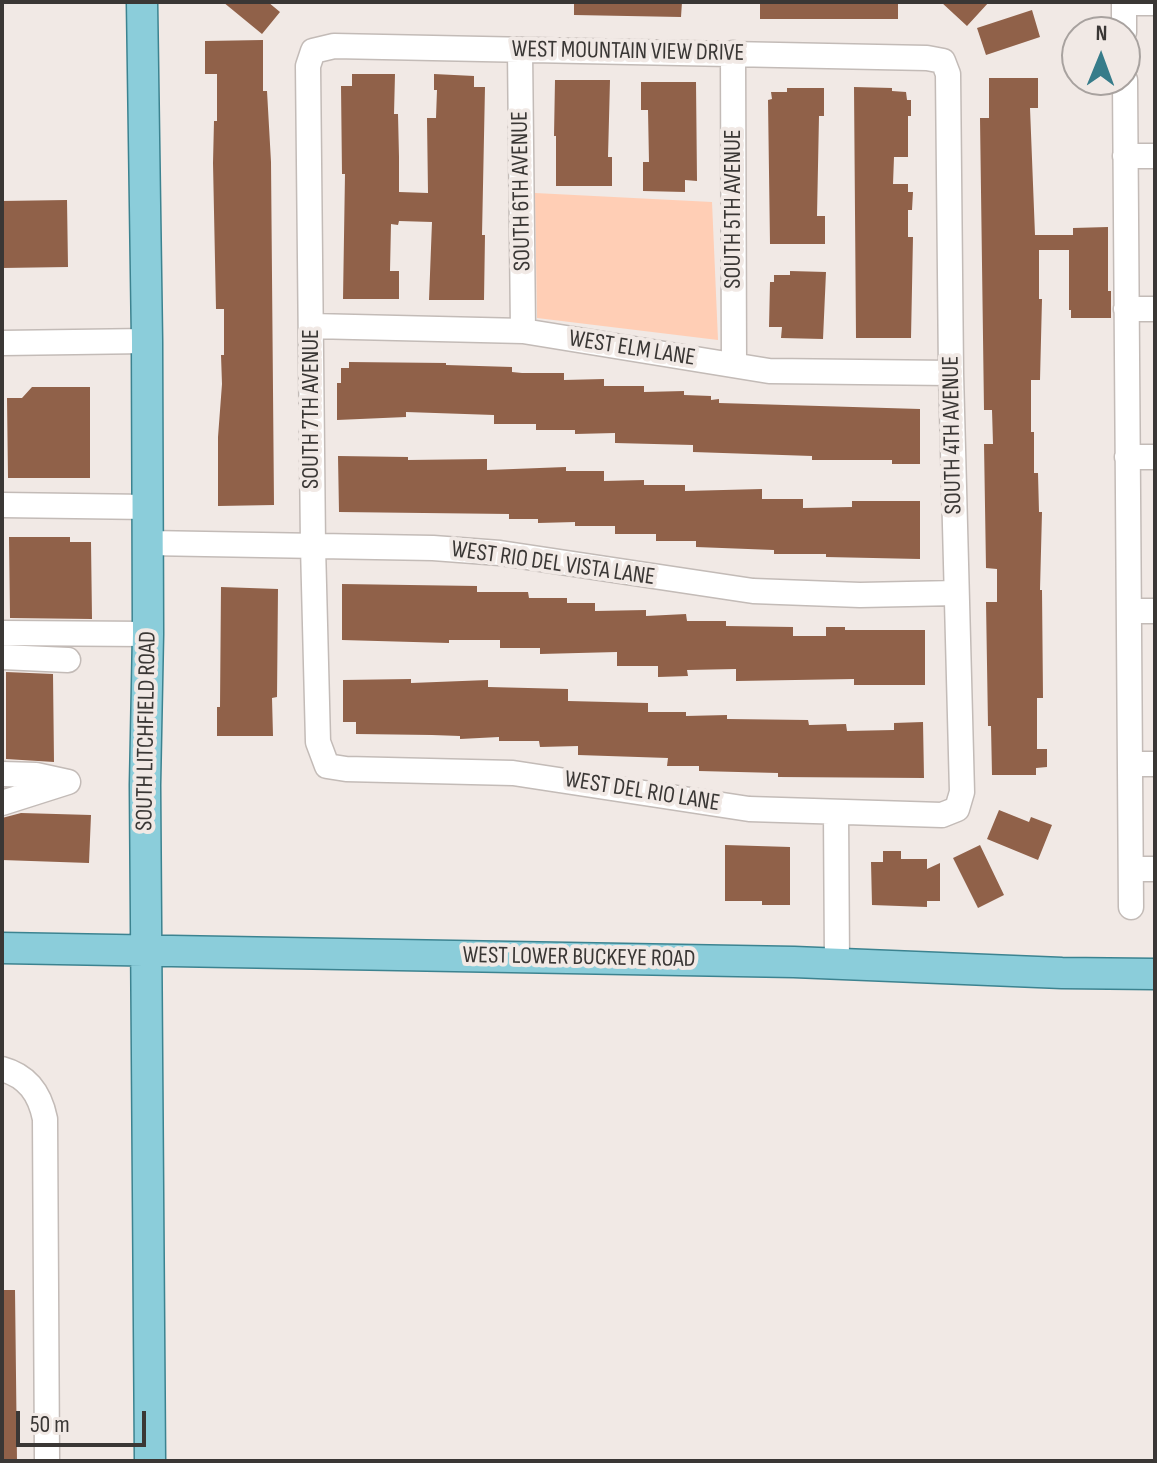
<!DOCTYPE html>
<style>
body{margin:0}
#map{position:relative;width:1157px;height:1463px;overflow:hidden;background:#f1e9e5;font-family:"Sofia Sans Condensed",sans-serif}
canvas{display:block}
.frame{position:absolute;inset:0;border:4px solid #3a3735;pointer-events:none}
.north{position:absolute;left:1061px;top:16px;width:80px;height:80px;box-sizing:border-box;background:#f1e9e5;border:2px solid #a8a29f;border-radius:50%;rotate:1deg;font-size:22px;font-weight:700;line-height:32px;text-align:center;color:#3a3735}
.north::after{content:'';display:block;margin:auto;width:28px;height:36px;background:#377c8a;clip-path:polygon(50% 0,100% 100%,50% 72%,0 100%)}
.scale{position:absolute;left:16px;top:1411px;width:130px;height:36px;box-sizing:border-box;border:4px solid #3a3735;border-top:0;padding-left:10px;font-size:24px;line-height:28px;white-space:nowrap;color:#3a3735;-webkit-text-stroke:6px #f1e9e5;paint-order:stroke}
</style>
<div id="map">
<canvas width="1157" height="1463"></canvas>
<div class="frame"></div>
<div class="north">N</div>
<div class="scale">50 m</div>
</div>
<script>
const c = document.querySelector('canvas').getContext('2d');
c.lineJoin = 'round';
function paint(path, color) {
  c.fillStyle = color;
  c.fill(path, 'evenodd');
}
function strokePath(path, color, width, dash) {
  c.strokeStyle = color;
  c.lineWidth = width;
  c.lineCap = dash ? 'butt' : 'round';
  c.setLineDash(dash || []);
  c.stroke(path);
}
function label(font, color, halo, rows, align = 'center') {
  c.font = font + ' "Sofia Sans Condensed",sans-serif';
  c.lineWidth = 8;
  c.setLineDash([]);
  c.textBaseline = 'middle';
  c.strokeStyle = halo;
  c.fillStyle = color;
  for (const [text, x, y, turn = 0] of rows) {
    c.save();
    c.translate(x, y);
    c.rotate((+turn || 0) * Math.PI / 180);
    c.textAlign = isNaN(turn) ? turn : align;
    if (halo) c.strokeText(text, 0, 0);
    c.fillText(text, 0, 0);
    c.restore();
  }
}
const green = new Path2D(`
 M535,193L712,202L718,340L537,318Z`);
const building = new Path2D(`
 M223,2H268L280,12L262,34Z
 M574,2H682L681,17L574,15Z
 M760,2H898V19H760Z
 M941,2H989L967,26Z
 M1032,10L1040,37L986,55L977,28Z
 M263,40V91H267L271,162L274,505L218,506V437L222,384L221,355H224V309H216L213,163L214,121H217V74H205V41Z
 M352,74H395L394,114H398L399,157V192L428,193L427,118H436L437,90H434V74L474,76V87H485L482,235H485L484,300H429L432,222L399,221L398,225L391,224L390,271H399V299H343L345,174H342L341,86H352Z
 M989,78H1038V108H1030L1035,235H1073V228L1108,227V291H1111V318H1071V310H1069V250H1039V299H1042L1040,380H1031V432H1034V473H1038L1039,512H1042L1040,590H1042L1043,698H1037V749H1047V767L1036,768V775H992L991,726H988L986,602H997V569L986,568L984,444H993L992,410H984L980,118H989Z
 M555,80H610L608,157H612V186H556V136H554Z
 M641,82H696L697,181L685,180V192L643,191V162H649L648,110H641Z
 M854,87L892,88V91L906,92L907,100H911V116H908V157H894L893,184H908V192H913L912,210H908V237H913L911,338H856Z
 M787,88H824V116H819L817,216H825V244H770L768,100L772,99L771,92H787Z
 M67,200L68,267L2,268V201Z
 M790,271L826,272L823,339L781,338L782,327H769L770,282H774V275H790Z
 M349,362L446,363V365L512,367V372L522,373H564V380L604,379V386H644V392L684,391V395L711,396V400L719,399V403L920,409V464H892V460H812V456L693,452V445L615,443V433L575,434V430H536V424H494V415L406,412V417L337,420V383H341V368H349Z
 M32,387H90V478H8L7,398H22Z
 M338,456L408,457V460L487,459V470L566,467V471H604V481L644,480V485H685V491L762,489V499H803V508L852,507V501H920V559L826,557V554H774V550L696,547V541H656V534H615V526H575V522L538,523V519H509V514L339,512Z
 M9,537H70V542H91L92,619L10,618Z
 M342,584L477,586V592H528L529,598H567V603H595V611L646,610V616L686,614L687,621H726V626L793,627V636H826V627H845V630H925V685H854V679L736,681V669L687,670L688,676L658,677V666H617V652L540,654V648H500V640H449V643L342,640Z
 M221,587L278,589L277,697L272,698L273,736H217V707H220Z
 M6,672L53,674L54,762L6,759Z
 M411,679V683L488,680V687L568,689V701L648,703V712H686V716L727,715V719L808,720L809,725L846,724L847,731L894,730V723L923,722L924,778L778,777V773L699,771V766H667L668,758L578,755V746L540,747L539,741H499V737L460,739V736L432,735L356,734V722H343V680Z
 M999,810L1029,822L1031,817L1052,825L1038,860L987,839Z
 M21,813L91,815L89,863L2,860V818Z
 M725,845L790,847V905H762V901H725Z
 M980,845L1004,895L978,908L953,858Z
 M883,851H901V859H927V869L940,863V901H927V907L872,905L871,862H883Z
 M2,1290H15L17,1461H2Z`);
const minor = new Path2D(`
 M1124,2V32
 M1124,3H1155
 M334,46L927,58L943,61L948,74L951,373L962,792L957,809L942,815L749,809L513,773L346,769L327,766L318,742L313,546L308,66L313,51Z
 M520,50L523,331
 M733,53L734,365
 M1125,80L1131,907
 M1125,156H1155
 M1126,309H1155
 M312,326L523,331L769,371L951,373
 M2,343L147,341
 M1127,457H1155
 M2,505L148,507
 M148,543L433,548L500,553L753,591L860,595L956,593
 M1129,611H1155
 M2,633L148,634
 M2,657L68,660
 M1130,764H1155
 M2,774L36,775L68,782
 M2,803L68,782
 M836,813L837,964
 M1131,869H1155
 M2,1069C28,1076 40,1094 45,1119L47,1461`);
const major = new Path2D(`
 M142,2L147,341L148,634L145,785L150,1461
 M2,948L794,962L1062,973L1155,974`);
const streetNames = [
 ["WEST MOUNTAIN VIEW DRIVE",628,52,1],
 ["SOUTH 6TH AVENUE",522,191,-91],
 ["SOUTH 5TH AVENUE",734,209,-90],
 ["WEST ELM LANE",632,349,9],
 ["SOUTH 7TH AVENUE",312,409,-90],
 ["SOUTH 4TH AVENUE",953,435,-91],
 ["WEST RIO DEL VISTA LANE",553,564,8],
 ["SOUTH LITCHFIELD ROAD",147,731,-89],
 ["WEST DEL RIO LANE",642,792,9],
 ["WEST LOWER BUCKEYE ROAD",579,958,1]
];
paint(green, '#ffceb5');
paint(building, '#906149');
strokePath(minor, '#c3bbb7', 27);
strokePath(major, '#3c8390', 33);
strokePath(minor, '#fff', 24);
strokePath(major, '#8bcdda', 30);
label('24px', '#3a3735', '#f1e9e5', streetNames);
</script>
